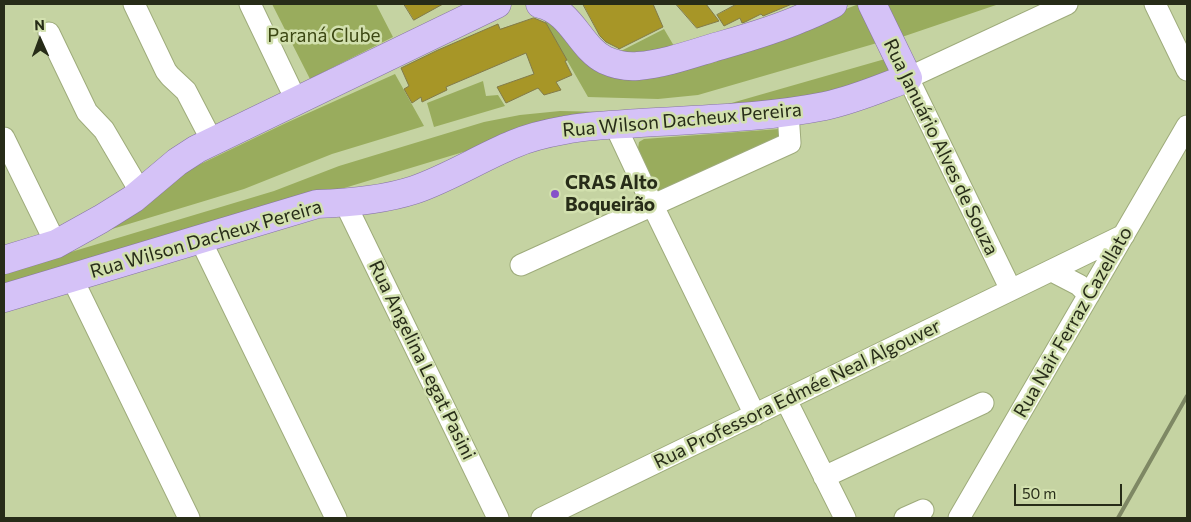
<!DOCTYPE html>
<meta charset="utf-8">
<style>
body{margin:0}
#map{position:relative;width:1191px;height:522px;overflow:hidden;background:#c5d3a2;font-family:Commissioner,sans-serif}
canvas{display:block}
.frame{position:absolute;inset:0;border:5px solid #272c18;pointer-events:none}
.north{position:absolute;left:15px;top:15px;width:50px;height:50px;-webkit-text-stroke:4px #d2e0ae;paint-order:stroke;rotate:358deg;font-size:14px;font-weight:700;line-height:20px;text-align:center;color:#272c18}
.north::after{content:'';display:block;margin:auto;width:18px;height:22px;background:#272c18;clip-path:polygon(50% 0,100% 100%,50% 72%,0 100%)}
.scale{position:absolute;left:1014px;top:484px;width:108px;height:22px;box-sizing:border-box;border:2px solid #272c18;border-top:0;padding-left:6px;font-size:15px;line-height:18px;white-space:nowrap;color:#272c18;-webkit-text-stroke:4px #d2e0ae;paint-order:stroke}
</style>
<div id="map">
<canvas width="1191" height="522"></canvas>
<div class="frame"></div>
<div class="north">N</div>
<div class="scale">50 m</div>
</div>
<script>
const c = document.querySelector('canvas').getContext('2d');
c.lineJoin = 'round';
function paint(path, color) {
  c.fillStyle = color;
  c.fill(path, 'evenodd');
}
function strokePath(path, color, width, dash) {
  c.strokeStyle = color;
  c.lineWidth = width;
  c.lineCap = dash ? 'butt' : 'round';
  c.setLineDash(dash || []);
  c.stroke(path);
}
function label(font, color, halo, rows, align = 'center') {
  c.font = font + ' Commissioner,sans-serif';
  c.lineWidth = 5;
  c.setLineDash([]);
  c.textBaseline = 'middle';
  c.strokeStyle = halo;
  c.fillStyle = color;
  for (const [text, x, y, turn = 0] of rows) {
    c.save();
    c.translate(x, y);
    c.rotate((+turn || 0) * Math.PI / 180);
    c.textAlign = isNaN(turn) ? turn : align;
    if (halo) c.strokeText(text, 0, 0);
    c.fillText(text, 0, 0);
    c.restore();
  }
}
const green = new Path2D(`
 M272,4H376L393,37L310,79Z
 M859,4L877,43L698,95L658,99L588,97L544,20L552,18L583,58L723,55Z
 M879,4H999L896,39Z
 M664,29L674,46L649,54L619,52Z
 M892,57L896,69L875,84L686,116Z
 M395,74L424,126L332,154L244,189L89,236L188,170L286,123Z
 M483,81L486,96L498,95L505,106L434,127L427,103Z
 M560,111L609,112L536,130L4,291V273L47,255L71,252L274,191L339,166L484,122L520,115Z
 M779,129L781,138L659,193L638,149L639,142L644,139Z`);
const building = new Path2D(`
 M404,4H443L414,20Z
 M583,4H653L663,27L619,49L618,48L606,42L600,36Z
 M676,4H706L719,21L697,28Z
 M737,4H792L763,16L761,14L745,22L742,23L740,18L724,26L717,15Z
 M534,18L546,23L567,60L565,61L572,75L556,82L561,90L544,95L538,88L506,103L497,87L534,74L526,53L446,87L447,90L422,102L421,97L412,103L404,89L409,86L401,68L438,50L498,24L500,29Z`);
const minor = new Path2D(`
 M134,4L166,71L170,76L186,91L212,141
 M250,4L296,100
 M1155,4L1187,70
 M49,33L87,112L104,130L141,193
 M615,125L652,204L755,415
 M4,138L56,244
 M345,203L498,518
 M200,239L336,518
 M521,265L790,143L788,112
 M1052,271L1079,285L1089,295
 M72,278L189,518
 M1011,290L908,78L1067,4
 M786,400L845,518
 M824,477L983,403
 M542,518L1124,235
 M905,518L923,510
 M959,518L1187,126`);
const major = new Path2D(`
 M540,4C573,12 579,47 605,60C616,65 627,67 638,66C663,64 689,55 712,48C743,39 773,31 802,18C813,14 823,9 833,4
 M4,260L56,244L101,219L133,199L177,162L197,149L497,4
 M4,298L317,204C349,203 383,200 414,190C449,178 480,158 514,144C530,137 548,133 565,130C590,125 615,125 640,123C702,119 765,118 825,106C854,100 881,88 908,78L872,4`);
const rail = new Path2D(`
 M1118,518L1187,396`);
const markers = [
 [555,194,5,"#8652ca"]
];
const parkNames = [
 ["Paraná Clube",324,36]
];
const streetNames = [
 ["Rua Wilson Dacheux Pereira",682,120,-5],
 ["Rua Januário Alves de Souza",941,147,64],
 ["Rua Wilson Dacheux Pereira",206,239,-16],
 ["Rua Nair Ferraz Cazellato",1073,322,-60],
 ["Rua Angelina Legat Pasini",422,360,64],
 ["Rua Professora Edmée Neal Algouver",797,394,-26]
];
const poiNames = [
 ["CRAS Alto",565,183],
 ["Boqueirão",565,205]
];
paint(green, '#99ac5d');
paint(building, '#a79627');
strokePath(building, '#817a4a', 1);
strokePath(minor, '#9eab7b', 23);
strokePath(major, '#8673a5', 29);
strokePath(minor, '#fff', 21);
strokePath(major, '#d5c2f7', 28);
strokePath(rail, '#7e8864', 4);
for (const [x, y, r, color] of markers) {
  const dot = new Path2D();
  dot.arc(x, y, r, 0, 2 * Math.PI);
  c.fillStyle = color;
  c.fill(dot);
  strokePath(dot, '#d2e0ae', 2);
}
label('19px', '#3c4713', '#d2e0ae', parkNames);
label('19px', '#272c18', '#d2e0ae', streetNames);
label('bold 19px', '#272c18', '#d2e0ae', poiNames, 'left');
</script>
